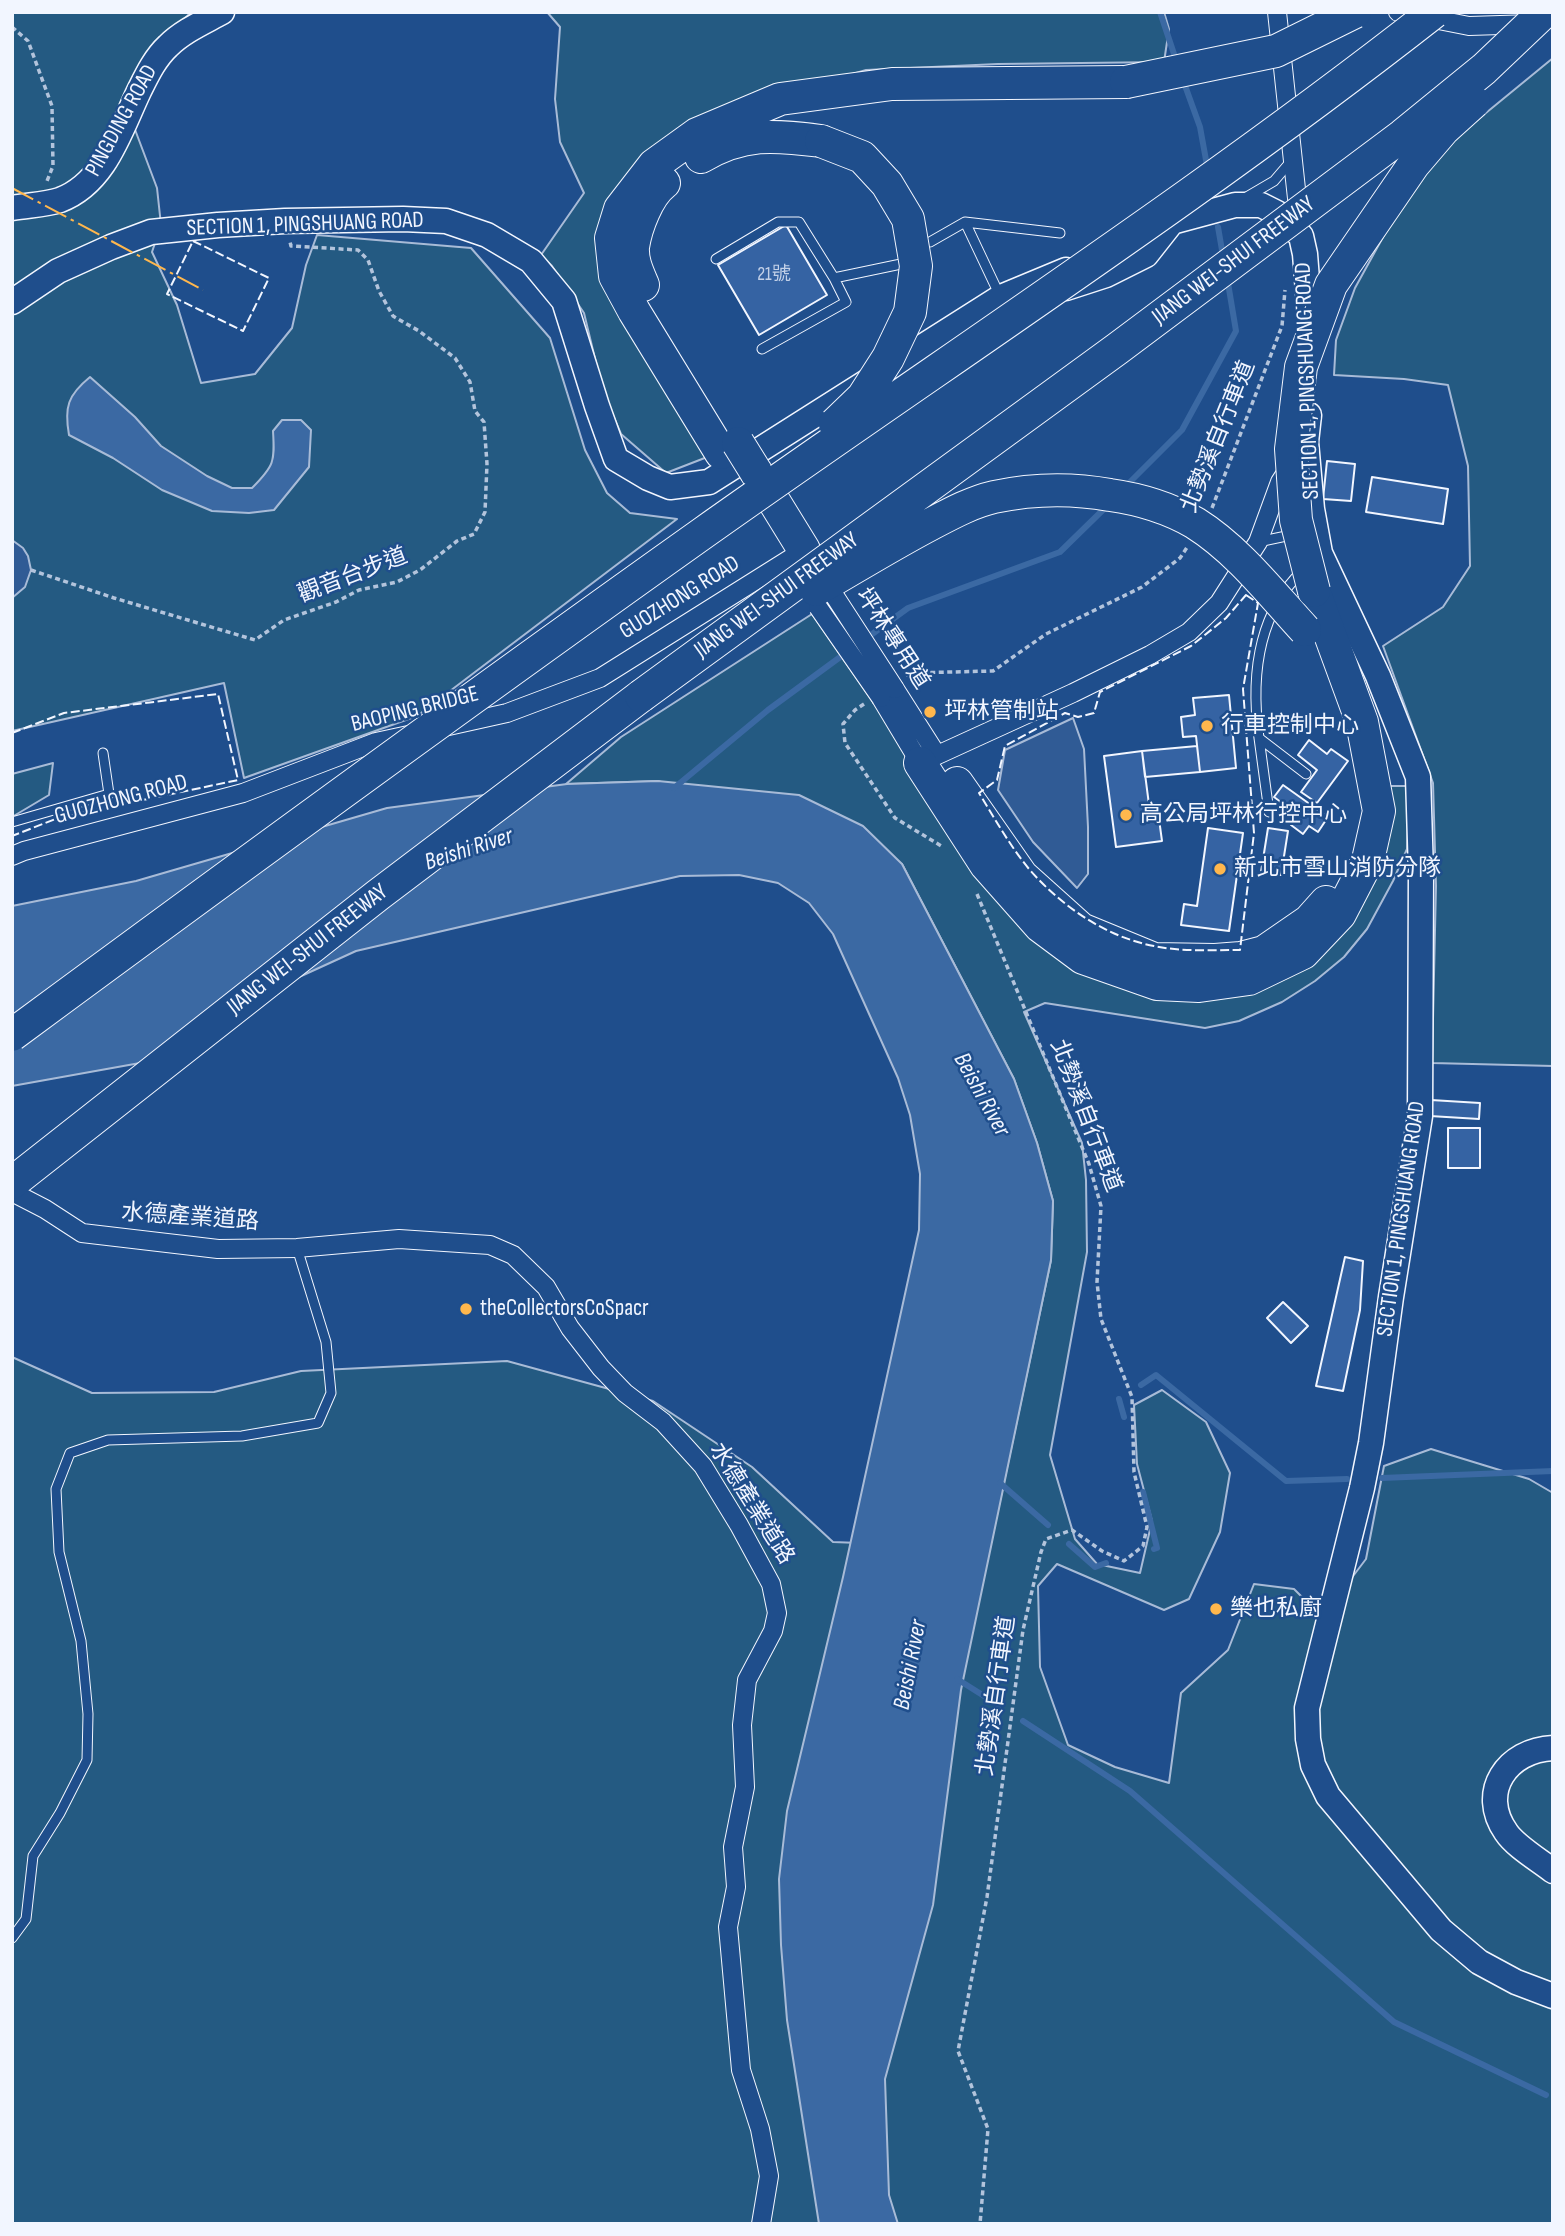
<!DOCTYPE html>
<meta charset="utf-8">
<style>
body{margin:0}
#map{position:relative;width:1565px;height:2236px;overflow:hidden;background:#1f4e8c;font-family:"Sofia Sans Condensed",sans-serif}
canvas{display:block}
.frame{position:absolute;inset:0;border:14px solid #f2f6ff;pointer-events:none}
</style>
<div id="map">
<canvas width="1565" height="2236"></canvas>
<div class="frame"></div>
</div>
<script>
const c = document.querySelector('canvas').getContext('2d');
c.lineJoin = 'round';
function paint(path, color) {
  c.fillStyle = color;
  c.fill(path, 'evenodd');
}
function strokePath(path, color, width, dash) {
  c.strokeStyle = color;
  c.lineWidth = width;
  c.lineCap = dash ? 'butt' : 'round';
  c.setLineDash(dash || []);
  c.stroke(path);
}
function label(font, color, halo, rows, align = 'center') {
  c.font = font + ' "Sofia Sans Condensed","Noto Sans TC",sans-serif';
  c.lineWidth = 5;
  c.setLineDash([]);
  c.textBaseline = 'middle';
  c.strokeStyle = halo;
  c.fillStyle = color;
  for (const [text, x, y, turn = 0] of rows) {
    c.save();
    c.translate(x, y);
    c.rotate((+turn || 0) * Math.PI / 180);
    c.textAlign = isNaN(turn) ? turn : align;
    if (halo) c.strokeText(text, 0, 0);
    c.fillText(text, 0, 0);
    c.restore();
  }
}
const green = new Path2D(`
 M12,12H191L152,54L128,111L157,188L161,225L152,252L177,305L201,383L255,374L292,328L306,265L317,235L471,248L550,338L585,450L607,493L630,513L677,519L417,716L244,778L224,683L12,731Z
 M547,12H1164L1169,29L1164,62L998,64L866,70L745,106L670,144L604,244L715,454L666,473L621,434L603,392L584,313L552,266L541,255L584,193L560,142L555,99L560,27Z
 M1553,58V1066L1432,1063L1436,886L1433,783L1383,646L1443,607L1470,566L1468,466L1448,385L1404,379L1334,375L1336,340L1355,288L1404,199L1459,135Z
 M812,614L1006,894L1139,982L1330,939L1383,786H1409L1407,849L1393,881L1367,929L1344,957L1315,981L1282,1002L1239,1021L1205,1028L1045,1003L1024,1012L1082,1143L1086,1180L1087,1252L1050,1455L1075,1539L1097,1564L1140,1573L1152,1521L1137,1464L1134,1405L1162,1390L1206,1422L1230,1473L1220,1532L1189,1599L1164,1610L1057,1564L1038,1586L1040,1667L1068,1745L1115,1767L1169,1783L1181,1693L1228,1650L1254,1584L1294,1589L1322,1617L1366,1559L1384,1466L1431,1449L1529,1479L1553,1493V2224H12V1357L92,1393L214,1392L301,1371L507,1361L653,1401L752,1467L833,1542L990,1548L1051,1260L1053,1201L1037,1143L1014,1079L902,864L658,781L566,784L621,737Z
 M53,763L49,795L12,817V774Z`);
const parking = new Path2D(`
 M12,540L23,548L28,556L31,570L25,587L12,598Z
 M1073,718L1084,749L1088,827V874L1077,888L1033,842L998,790L1005,750Z`);
const water = new Path2D(`
 M90,377L135,417L161,446L207,476L232,488H252C274,466 275,462 273,431L282,420H301L311,430L309,467L274,510L249,513L212,511L162,490L113,458L69,435C64,407 68,395 90,377Z
 M658,781L799,795L863,826L902,864L1014,1079L1037,1143L1053,1201L1051,1260L961,1690L933,1905L885,2079L889,2195L898,2224H819L787,2020L781,1945L779,1879L787,1811L843,1577L919,1230L920,1174L910,1115L898,1078L833,934L809,903L778,883L739,875L680,876L356,951L240,1004L140,1063L12,1086V906L136,881L387,808L567,784Z`);
const stream = new Path2D(`
 M1160,12L1177,63
 M1183,80L1200,127L1208,171
 M1218,227L1223,256
 M1125,487L1182,430L1236,331L1227,277
 M864,640L908,608L1060,552L1108,505
 M674,788L768,710L847,652
 M1141,1385L1156,1375L1286,1481L1347,1479
 M1119,1399L1124,1417
 M1382,1478L1553,1471
 M1000,1483L1048,1525
 M1143,1492L1157,1548L1154,1549
 M1069,1544L1095,1567L1106,1563
 M957,1679L1000,1706
 M1023,1721L1130,1791L1394,2022L1546,2095`);
const building = new Path2D(`
 M786,225L827,295L759,335L718,265Z
 M1327,461L1355,464L1351,501L1323,499Z
 M1372,477L1448,489L1443,524L1366,512Z
 M1229,695L1236,768L1200,772L1196,736L1183,737L1181,717L1195,715L1193,698Z
 M1309,740L1327,754L1331,749L1348,761L1317,803L1301,792L1317,770L1298,755Z
 M1197,746L1200,772L1145,777L1142,751Z
 M1142,751L1151,820L1159,819L1162,841L1116,847L1104,756Z
 M1283,785L1328,817L1318,832L1309,826L1303,834L1291,825L1298,815L1274,797Z
 M1208,828L1243,833L1229,931L1181,925L1184,904L1197,906Z
 M1268,828L1288,831L1281,875L1261,872Z
 M1431,1100L1480,1103L1479,1119L1430,1116Z
 M1448,1128H1480V1168H1448Z
 M1345,1257L1363,1261L1360,1310L1343,1391L1316,1386Z
 M1283,1302L1308,1326L1291,1343L1267,1318Z`);
const path = new Path2D(`
 M12,27L28,41L52,106L53,166L47,181
 M1212,508L1282,326L1285,290
 M31,570L114,598L255,640L284,620L336,602L359,590L397,582L420,570L457,541L474,534L485,512L487,464L484,422L475,411L470,382L455,358L419,331L393,316L379,291L368,260L358,250L291,246L290,242
 M906,676L909,673L993,671L1046,634L1142,587L1180,558L1188,546
 M864,704L855,710L843,724L845,743L895,818L943,847
 M977,894L1089,1164L1101,1206L1097,1282L1101,1319L1132,1397L1134,1472L1147,1527L1143,1546L1124,1561L1102,1551L1072,1530L1046,1539L1041,1552L1023,1630L987,1897L958,2051L988,2129L980,2224`);
const lane = new Path2D(`
 M1245,198L1274,181L1292,160
 M965,222L1060,233
 M930,242L965,222L1000,296
 M716,259L778,222H799L834,278
 M762,349L846,302L834,278L901,264
 M1258,542L1291,535L1294,537
 M1302,571C1257,615 1251,679 1259,738L1306,774
 M1259,738L1269,812
 M12,822L109,794L103,753
 M12,1938L26,1919L33,1856L60,1813L87,1760L88,1714L81,1641L59,1552L56,1489L70,1453L108,1440L242,1436L318,1423L331,1393L326,1342L297,1248`);
const street = new Path2D(`
 M1277,12L1299,217
 M1398,12L1469,26L1532,24
 M895,689L937,755
 M881,698L920,763L1073,693L1150,655L1189,632L1219,603L1258,542L1280,482L1289,468
 M444,727L507,713L600,678L804,550L808,557
 M12,856L24,851L243,793L376,742L413,734
 M12,1192L45,1209L82,1233L218,1249L297,1248L399,1239L490,1245L513,1255L546,1287L570,1328L601,1368L625,1393L663,1422L703,1466L739,1525L771,1584L777,1613L773,1631L747,1680L742,1725L745,1787L733,1847L736,1887L728,1927L741,2070L760,2129L769,2176L761,2224`);
const secondary = new Path2D(`
 M12,208C28,205 45,205 60,200C105,183 120,131 139,91C147,75 155,58 168,46C183,31 204,22 222,12
 M1150,232L1172,222L1235,205H1261L1277,213L1301,236L1305,254L1311,330
 M1066,288L1106,275L1146,255L1172,222
 M12,302L58,271L111,247L151,232L218,225L285,221L403,219L446,221L487,235L531,261L564,301L597,406L616,459L648,478L670,487L709,482L1001,297L1066,270
 M1309,415L1306,442L1312,509L1320,553L1378,676L1418,777L1421,872L1420,1116L1391,1297L1371,1443L1362,1488L1307,1708L1308,1739L1313,1765L1328,1796L1441,1930L1479,1962L1516,1982L1553,1996
 M1553,1748C1507,1750 1478,1792 1506,1832C1515,1846 1539,1860 1553,1871`);
const highway = new Path2D(`
 M701,157C743,132 774,135 821,141
 M643,285C638,273 632,261 633,247C636,227 648,195 664,183
 M721,453L634,311L615,276L611,238L620,209L654,165L697,134L780,99L892,84L1126,82
 M756,472L804,550
 M920,763L986,865L1040,926L1083,958L1157,984L1199,986L1249,979L1303,953L1340,914L1368,860L1379,811L1362,722L1314,591
 M957,783L1022,876L1081,929L1154,959L1215,960L1241,958L1264,952L1309,921L1326,902
 M12,1183L378,895L641,696`);
const streetBridge = new Path2D(`
 M834,595L895,689
 M818,607L881,698`);
const highwayBridge = new Path2D(`
 M1126,82L1276,51L1355,12
 M821,141L862,157L887,184L908,219L916,266L910,312L888,358L863,397L835,424
 M738,443L756,472
 M816,590C854,568 891,545 931,524C950,514 972,502 994,497C1031,489 1072,488 1110,495C1139,499 1169,508 1195,523C1238,550 1271,593 1305,630
 M1314,591L1296,520L1291,449L1301,367L1331,285L1414,164L1443,130L1474,102
 M641,696L1117,349L1403,135L1484,69L1544,12
 M12,1035C241,866 471,698 703,533C947,360 1198,197 1434,12`);
const fence = new Path2D(`
 M193,241L269,278L243,331L167,294Z
 M1246,595L1258,603L1243,689L1254,833L1240,950C1212,950 1182,952 1154,946C1106,937 1061,906 1029,869C1010,846 995,819 979,793L997,780L1005,746L1065,713L1078,717L1094,713L1100,692L1191,646L1226,618Z
 M12,733L64,713L218,694L238,780L58,818L12,836`);
const power = new Path2D(`
 M12,188L203,290`);
const markers = [
 [930,712,7,"#ffb74d"],
 [1207,726,7,"#ffb74d"],
 [1126,815,7,"#ffb74d"],
 [1220,869,7,"#ffb74d"],
 [466,1309,7,"#ffb74d"],
 [1216,1609,7,"#ffb74d"]
];
const numberNames = [
 ["21號",774,275]
];
const streetNames = [
 ["PINGDING ROAD",122,121,-61],
 ["SECTION 1, PINGSHUANG ROAD",305,225,-2],
 ["JIANG WEI-SHUI FREEWAY",1234,261,-37],
 ["SECTION 1, PINGSHUANG ROAD",1308,381,-92],
 ["北勢溪自行車道",1219,437,-68],
 ["觀音台步道",353,576,-21],
 ["JIANG WEI-SHUI FREEWAY",777,596,-36],
 ["GUOZHONG ROAD",680,598,-32],
 ["坪林專用道",892,639,57],
 ["BAOPING BRIDGE",415,710,-14],
 ["GUOZHONG ROAD",121,800,-15],
 ["JIANG WEI-SHUI FREEWAY",308,950,-38],
 ["北勢溪自行車道",1085,1116,69],
 ["水德產業道路",190,1218,4],
 ["SECTION 1, PINGSHUANG ROAD",1402,1219,-82],
 ["水德產業道路",751,1504,58],
 ["北勢溪自行車道",997,1696,-82]
];
const poiNames = [
 ["坪林管制站",944,712],
 ["行車控制中心",1221,726],
 ["高公局坪林行控中心",1140,815],
 ["新北市雪山消防分隊",1234,869],
 ["theCollectorsCoSpacr",480,1309],
 ["樂也私廚",1230,1609]
];
const waterNames = [
 ["Beishi River",469,850,-18],
 ["Beishi River",981,1095,61],
 ["Beishi River",911,1665,-79]
];
paint(green, '#245a82');
strokePath(green, '#a8bbd7', 2);
paint(parking, '#305b95');
strokePath(parking, '#a8bbd7', 2);
paint(water, '#3b69a3');
strokePath(water, '#a8bbd7', 2);
strokePath(stream, '#3b69a3', 6);
paint(building, '#3563a3');
strokePath(building, '#f2f6ff', 2);
strokePath(lane, '#f2f6ff', 11);
strokePath(street, '#f2f6ff', 20);
strokePath(secondary, '#f2f6ff', 27);
strokePath(highway, '#f2f6ff', 34);
strokePath(path, '#b3c4dc', 3.5, [5, 3.5]);
strokePath(lane, '#1f4e8c', 9);
strokePath(street, '#1f4e8c', 18);
strokePath(secondary, '#1f4e8c', 24);
strokePath(highway, '#1f4e8c', 32);
strokePath(streetBridge, '#f2f6ff', 20, []);
strokePath(highwayBridge, '#f2f6ff', 34, []);
strokePath(streetBridge, '#1f4e8c', 18);
strokePath(highwayBridge, '#1f4e8c', 32);
strokePath(fence, '#f2f6ff', 2, [9, 3.5]);
strokePath(power, '#ffb74d', 2, [24, 5, 3.5, 5]);
for (const [x, y, r, color] of markers) {
  const dot = new Path2D();
  dot.arc(x, y, r, 0, 2 * Math.PI);
  c.fillStyle = color;
  c.fill(dot);
  strokePath(dot, '#1f4e8c', 2.5);
}
label('19px', '#c3d1e8', null, numberNames);
label('23px', '#f2f6ff', '#1f4e8c', streetNames);
label('23px', '#f2f6ff', '#1f4e8c', poiNames, 'left');
label('italic 24px', '#f2f6ff', '#1f4e8c', waterNames);
</script>
